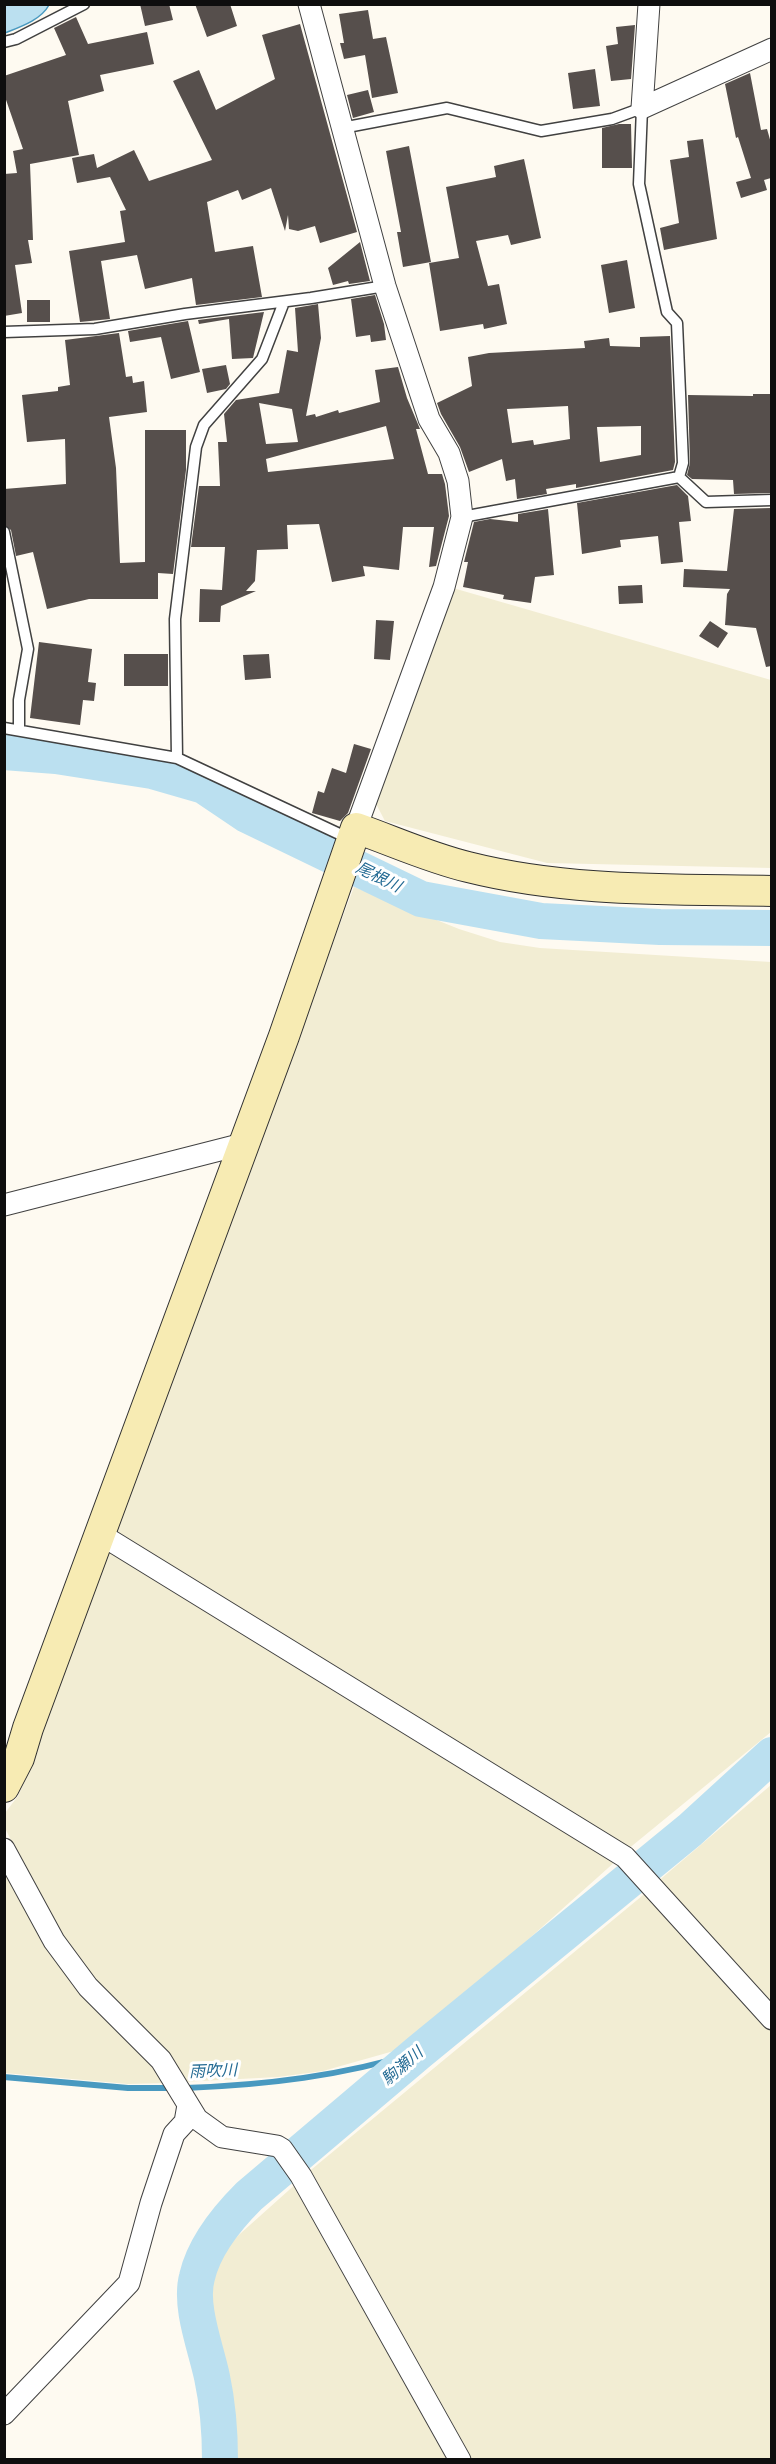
<!DOCTYPE html>
<meta charset="utf-8">
<style>
body{margin:0}
#map{position:relative;width:776px;height:2464px;overflow:hidden;background:#fefaf1;font-family:"Source Serif 4",serif}
canvas{display:block}
.frame{position:absolute;inset:0;border:6px solid #0e0e0e;pointer-events:none}
</style>
<div id="map">
<canvas width="776" height="2464"></canvas>
<div class="frame"></div>
</div>
<script>
const c = document.querySelector('canvas').getContext('2d');
c.lineJoin = 'round';
function paint(path, color) {
  c.fillStyle = color;
  c.fill(path, 'evenodd');
}
function strokePath(path, color, width, dash) {
  c.strokeStyle = color;
  c.lineWidth = width;
  c.lineCap = dash ? 'butt' : 'round';
  c.setLineDash(dash || []);
  c.stroke(path);
}
function label(font, color, halo, rows, align = 'center') {
  c.font = font + ' "Source Serif 4","Noto Sans JP",serif';
  c.lineWidth = 6;
  c.setLineDash([]);
  c.textBaseline = 'middle';
  c.strokeStyle = halo;
  c.fillStyle = color;
  for (const [text, x, y, turn = 0] of rows) {
    c.save();
    c.translate(x, y);
    c.rotate((+turn || 0) * Math.PI / 180);
    c.textAlign = isNaN(turn) ? turn : align;
    if (halo) c.strokeText(text, 0, 0);
    c.fillText(text, 0, 0);
    c.restore();
  }
}
const farmland = new Path2D(`
 M453,588L771,680V868L547,863L385,821L374,800Z
 M354,887L459,929L500,942L540,948L771,962V1732L627,1850L115,1533L297,1037Z
 M111,1545L617,1860L408,2047L323,2071L278,2077L182,2082L96,1985L60,1938L5,1828V1813L18,1796L33,1764L43,1731Z
 M771,1785V2014L656,1883Z
 M4,1863L155,2063L167,2083L128,2084L5,2073Z
 M648,1891L771,2030V2459H465L306,2174Z
 M298,2182L453,2459H234L236,2438L232,2408L212,2333L206,2297L208,2281L211,2266L222,2250Z`);
const water = new Path2D(`
 M5,4H49V5C41,20 20,27 5,33Z`);
const stream = new Path2D(`
 M4,2077L128,2088H171
 M185,2088C266,2085 342,2076 419,2052`);
const river = new Path2D(`
 M4,752L56,756L152,771L204,786L247,815L421,899L541,921L660,927L772,928
 M220,2460C220,2431 218,2405 212,2377C206,2348 189,2306 197,2277C204,2246 227,2218 249,2196L419,2052L690,1830L772,1755`);
const building = new Path2D(`
 M140,4H169L173,20L145,26Z
 M195,4H230L237,26L207,37Z
 M368,10L373,39L386,37L398,93L372,98L365,55L344,59L340,43H344L339,14Z
 M76,17L88,44L147,32L154,64L100,75L104,91L68,101L79,155L30,164L33,240H28L32,263L15,265L22,313L4,316V174L17,173L13,151L23,149L4,94V76L66,55L54,28Z
 M300,24L357,232L320,243L315,226L298,231L289,229L288,215L285,231L271,188L242,200L238,190L207,202L215,252L253,246L262,297L196,305L192,278L145,289L137,255L101,261L110,319L80,322L69,251L125,242L120,211L126,210L110,177L77,183L72,158L94,154L97,168L134,150L149,181L212,160L173,81L199,70L216,110L275,79L262,35Z
 M635,25L631,79L611,81L606,46L618,44L616,27Z
 M595,69L600,106L573,109L568,73Z
 M750,73L761,130L767,129L771,143V178L764,180L767,190L741,198L736,182L751,178L738,137L736,138L725,84Z
 M368,90L374,112L353,118L347,95Z
 M619,124H631L632,168H602V128Z
 M703,139L717,239L664,250L660,228L679,223L670,160L689,157L687,141Z
 M409,146L431,262L403,267L397,232H401L386,151Z
 M524,159L541,238L511,245L508,235L476,241L488,286L499,284L507,324L484,329L483,324L440,331L429,263L459,258L446,187L496,177L494,166Z
 M360,242L370,281L349,284L348,281L333,285L328,268Z
 M627,260L635,308L609,313L601,265Z
 M375,295L384,324L386,340L371,342L370,335L356,337L351,299Z
 M27,300H50V322H27Z
 M318,304L321,338L306,416L315,414L316,417L338,410L339,413L380,402L375,370L398,367L407,398L420,429H416L428,474H442L445,484L449,516L436,566L429,567L434,527H403L399,570L363,566L365,576L332,582L319,524L287,525L288,549L257,550L255,581L246,591H256L221,606L220,622H199L200,589L222,590L225,547H191L199,486H220L218,442H227L224,414L236,400L279,393L287,350L298,352L295,308ZM259,403L292,409L298,442L266,444ZM386,426L394,459L268,472L266,459Z
 M264,312L253,358L232,359L229,319L199,324L198,320Z
 M188,321L200,372L171,379L161,337L130,342L128,331Z
 M119,333L126,377L132,376L133,383L144,381L147,412L109,417L116,468L120,563L145,562V430H186V470L173,574L158,573V599H89L47,609L33,552L16,556L11,530L4,525V489L66,484L65,439L27,442L22,395L58,391V387L70,385L65,340Z
 M670,336L675,462L673,470L576,488V484L546,489L547,494L517,499L515,479L506,481L502,459L469,472L460,447L441,414L437,403L472,386L468,357L489,353L585,348L584,341L609,338L610,346L640,347V337ZM568,406L570,439L534,445L533,440L512,443L507,409ZM641,426V455L600,462L597,427Z
 M226,365L230,384L226,389L207,393L202,369Z
 M753,394H771V493L734,494L733,480L692,479L687,475L690,463L688,395L753,396Z
 M677,485L688,496L691,521L679,522L683,562L661,564L658,536L620,540L621,547L582,554L577,503Z
 M771,508V666L766,667L756,628L725,625L727,594L730,589L683,587L684,569L727,571L734,509Z
 M548,509L554,575L535,577L531,603L503,599L504,595L463,587L468,562H464L474,522L490,519L518,522V514Z
 M642,585L643,603L619,604L618,586Z
 M376,620L394,621L390,660L374,659Z
 M710,621L728,633L718,648L699,636Z
 M39,642L92,649L88,682L96,683L94,701L83,700L80,725L30,718Z
 M124,654H168V686H124Z
 M269,654L271,678L245,680L243,655Z
 M354,744L371,749L348,813L340,821L312,813L318,791L324,793L332,768L346,773Z`);
const lane = new Path2D(`
 M4,42L16,39L84,4
 M342,128L447,108L541,131L612,119L642,108L639,184L667,312L677,323L683,463L679,477
 M4,332L95,329L185,314L311,298L385,286
 M679,477L706,502L772,500
 M462,517L679,477
 M4,532L28,649L19,700V729
 M4,728L177,758L350,839
 M177,758L175,619L196,447L204,425L262,359L284,302`);
const street = new Path2D(`
 M309,4L385,286L429,419L449,453L458,481L462,517L444,587L356,828
 M642,108L772,49
 M642,108L649,4
 M4,1205L243,1144
 M100,1534L625,1857L772,2019
 M4,1849L54,1941L88,1987L161,2060L197,2119L222,2137L277,2146L282,2149L301,2176L460,2460
 M4,2414L129,2283L151,2203L174,2134L185,2122L188,2105`);
const secondary = new Path2D(`
 M4,1787L19,1758L28,1728L284,1036L356,828C393,841 430,858 468,867C567,892 670,889 772,891`);
const waterNames = [
 ["尾根川",378,878,26],
 ["駒瀬川",403,2067,-41],
 ["雨吹川",213,2072,-2]
];
paint(farmland, '#f2edd3');
paint(water, '#bbe0f0');
strokePath(water, '#4999c0', 1.5);
strokePath(stream, '#4999c0', 6);
strokePath(river, '#bbe0f0', 36);
paint(building, '#564f4c');
strokePath(lane, '#414141', 13);
strokePath(street, '#414141', 23);
strokePath(secondary, '#303030', 32);
strokePath(lane, '#fff', 10);
strokePath(street, '#fff', 21);
strokePath(secondary, '#f7ebb3', 30);
label('italic 16px', '#246b94', '#fff', waterNames);
</script>
